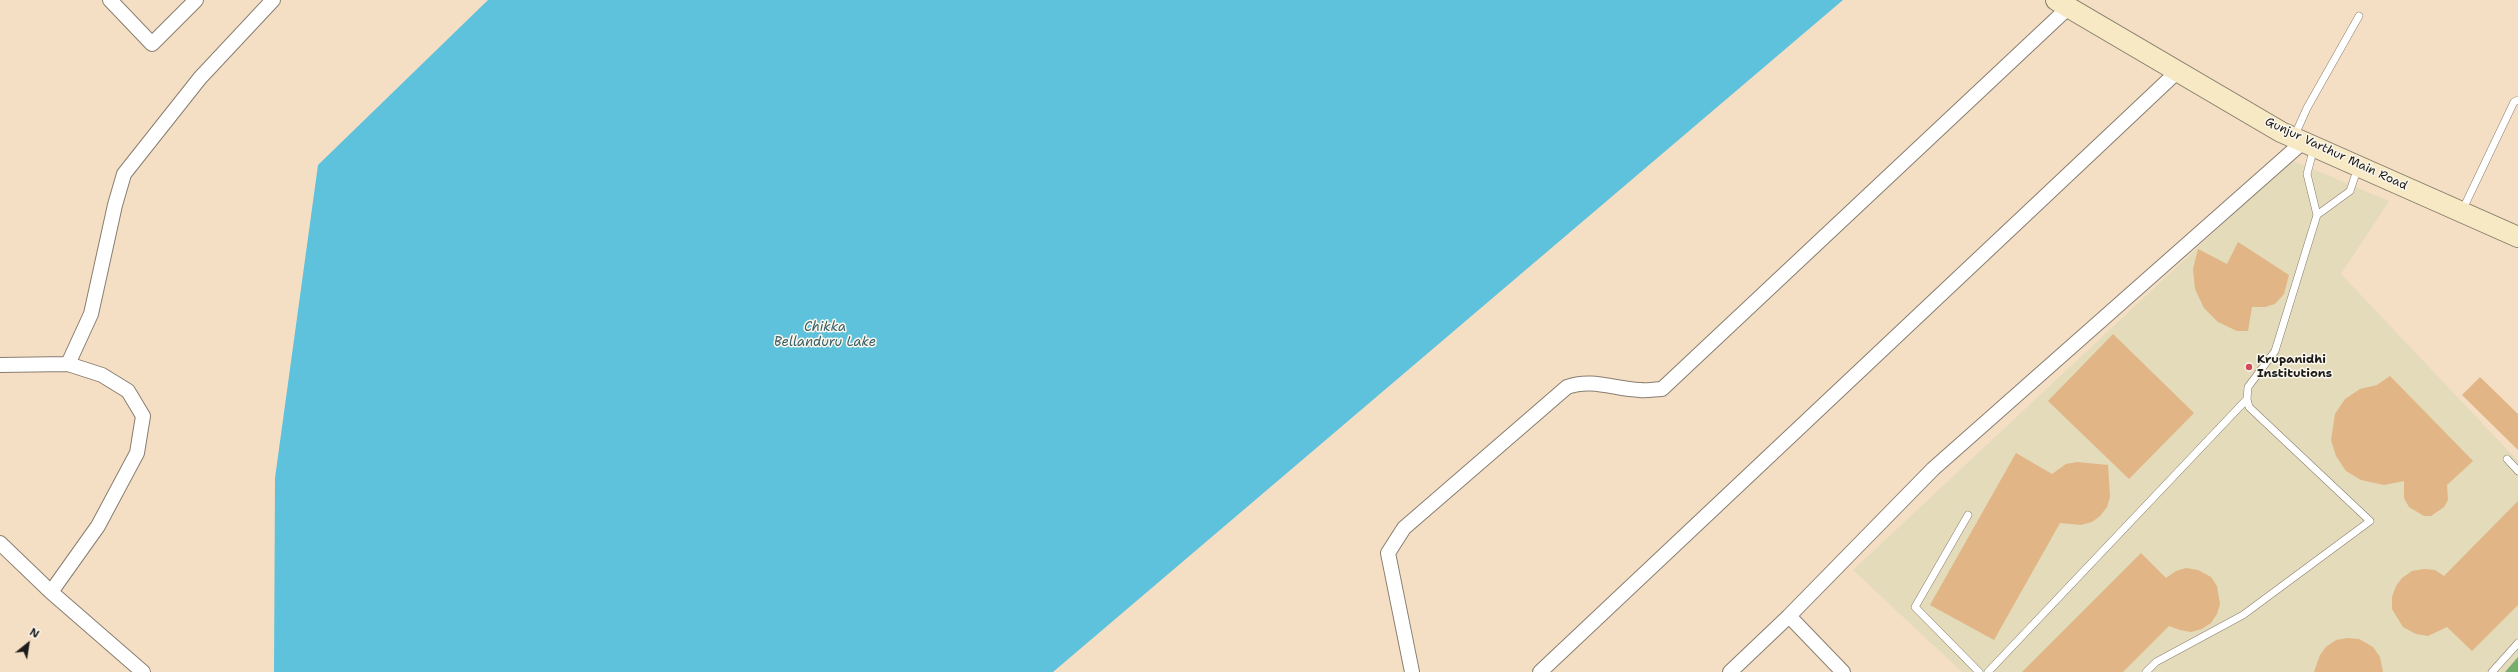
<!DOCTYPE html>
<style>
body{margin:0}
#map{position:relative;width:2518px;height:672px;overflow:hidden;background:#f5dfc4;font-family:"Shantell Sans",sans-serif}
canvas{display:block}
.north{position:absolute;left:8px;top:624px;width:40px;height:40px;-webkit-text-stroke:3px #fbf7ec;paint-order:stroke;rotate:30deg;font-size:11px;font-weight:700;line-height:16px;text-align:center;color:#1c1c1c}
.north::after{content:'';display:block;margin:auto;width:14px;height:18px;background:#1c1c1c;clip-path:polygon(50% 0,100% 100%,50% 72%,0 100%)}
</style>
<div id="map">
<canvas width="2518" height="672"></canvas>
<div class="north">N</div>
</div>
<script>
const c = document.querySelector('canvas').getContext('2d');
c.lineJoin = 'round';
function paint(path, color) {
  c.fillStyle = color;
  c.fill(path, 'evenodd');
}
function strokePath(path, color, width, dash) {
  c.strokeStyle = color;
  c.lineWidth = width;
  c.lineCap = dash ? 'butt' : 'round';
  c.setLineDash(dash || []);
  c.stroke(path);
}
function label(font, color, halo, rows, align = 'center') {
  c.font = font + ' "Shantell Sans",sans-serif';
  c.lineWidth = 3;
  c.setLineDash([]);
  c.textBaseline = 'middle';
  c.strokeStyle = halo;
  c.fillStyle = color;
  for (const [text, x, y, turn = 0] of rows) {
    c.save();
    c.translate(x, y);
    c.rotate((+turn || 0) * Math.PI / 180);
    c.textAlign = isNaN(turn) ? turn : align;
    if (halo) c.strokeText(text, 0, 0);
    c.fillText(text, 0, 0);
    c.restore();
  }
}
const built = new Path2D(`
 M2291,160L2389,201L2341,274L2518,461V657L2505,672H1962L1853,570Z`);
const forest = new Path2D(`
 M2518,657V672H2505Z`);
const water = new Path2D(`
 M488,0H1843L1053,672H274L275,478L318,165Z`);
const building = new Path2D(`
 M2238,242L2289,275L2284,294L2275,304L2265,307H2252L2248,331H2237L2218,322L2204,308L2195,289L2193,269L2198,249L2227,264Z
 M2113,334L2194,413L2129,479L2048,401Z
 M2390,376L2473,461L2447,485L2448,500L2444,507L2431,516H2424L2409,507L2404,498V481L2384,485L2361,480L2346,471L2336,456L2331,440L2335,414L2345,399L2360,389L2377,385Z
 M2480,377L2518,414V450L2462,395Z
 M2016,453L2052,474L2066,464L2077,462L2108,465L2110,497L2107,507L2100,516L2092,522L2081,525L2060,523L1994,640L1930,605Z
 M2518,501V605L2472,651L2447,627L2428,636L2416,634L2403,627L2392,609V597L2396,586L2402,578L2412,571L2424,569L2435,570L2444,576Z
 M2141,553L2166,578L2176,571L2186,568L2198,570L2211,577L2217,586L2220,604L2217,614L2211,623L2202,629L2191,632L2180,630L2169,626L2123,672H2022Z
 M2347,638L2359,639L2373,647L2380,657L2383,672H2314L2320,655L2326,647L2336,640Z`);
const lane = new Path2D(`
 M2294,137L2307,108L2359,16
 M2462,211L2514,102L2518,100
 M2317,215L2350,191L2358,167
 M2507,459L2518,471
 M1968,515L1915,607L1979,672
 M1988,672L2247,399
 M2146,672L2156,662L2243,615L2370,521L2249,407L2247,399L2248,387L2275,351L2317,215L2307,174L2314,147
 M2492,672L2518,643`);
const street = new Path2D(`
 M110,0L152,44L196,0
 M68,364L91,314L115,205L124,174L200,78L273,0
 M0,365L68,364L102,375L128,391L143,416L137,453L98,526L51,592
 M0,543L51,592L143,672
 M1789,616L1843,672
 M1412,672L1388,553L1404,528L1567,387C1592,378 1614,389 1640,390C1647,391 1655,389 1662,389L2069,7
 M1540,672L2178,71
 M1730,672L1789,616L1933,469L2304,141`);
const secondary = new Path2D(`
 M2056,0L2281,132L2518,237`);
const markers = [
 [2249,367,4,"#d1495b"]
];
const streetNames = [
 ["Gunjur Varthur Main Road",2336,154,25]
];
const poiNames = [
 ["Krupanidhi",2257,360],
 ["Institutions",2257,374]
];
const waterNames = [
 ["Chikka",825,328],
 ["Bellanduru Lake",825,343]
];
paint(built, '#e3dbba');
paint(forest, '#74af6e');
paint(water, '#5ec2dc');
paint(building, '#e1b585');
strokePath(lane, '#887e70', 8);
strokePath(street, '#887e70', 16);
strokePath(secondary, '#887e70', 22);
strokePath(lane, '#fff', 7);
strokePath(street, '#fff', 14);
strokePath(secondary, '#f7e9c3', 20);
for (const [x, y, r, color] of markers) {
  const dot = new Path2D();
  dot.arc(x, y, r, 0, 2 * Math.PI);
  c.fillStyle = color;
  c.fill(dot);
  strokePath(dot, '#fbf7ec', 1.5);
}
label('12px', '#1c1c1c', '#fbf7ec', streetNames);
label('bold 12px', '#1c1c1c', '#fbf7ec', poiNames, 'left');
label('italic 13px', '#365e69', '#fbf7ec', waterNames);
</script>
